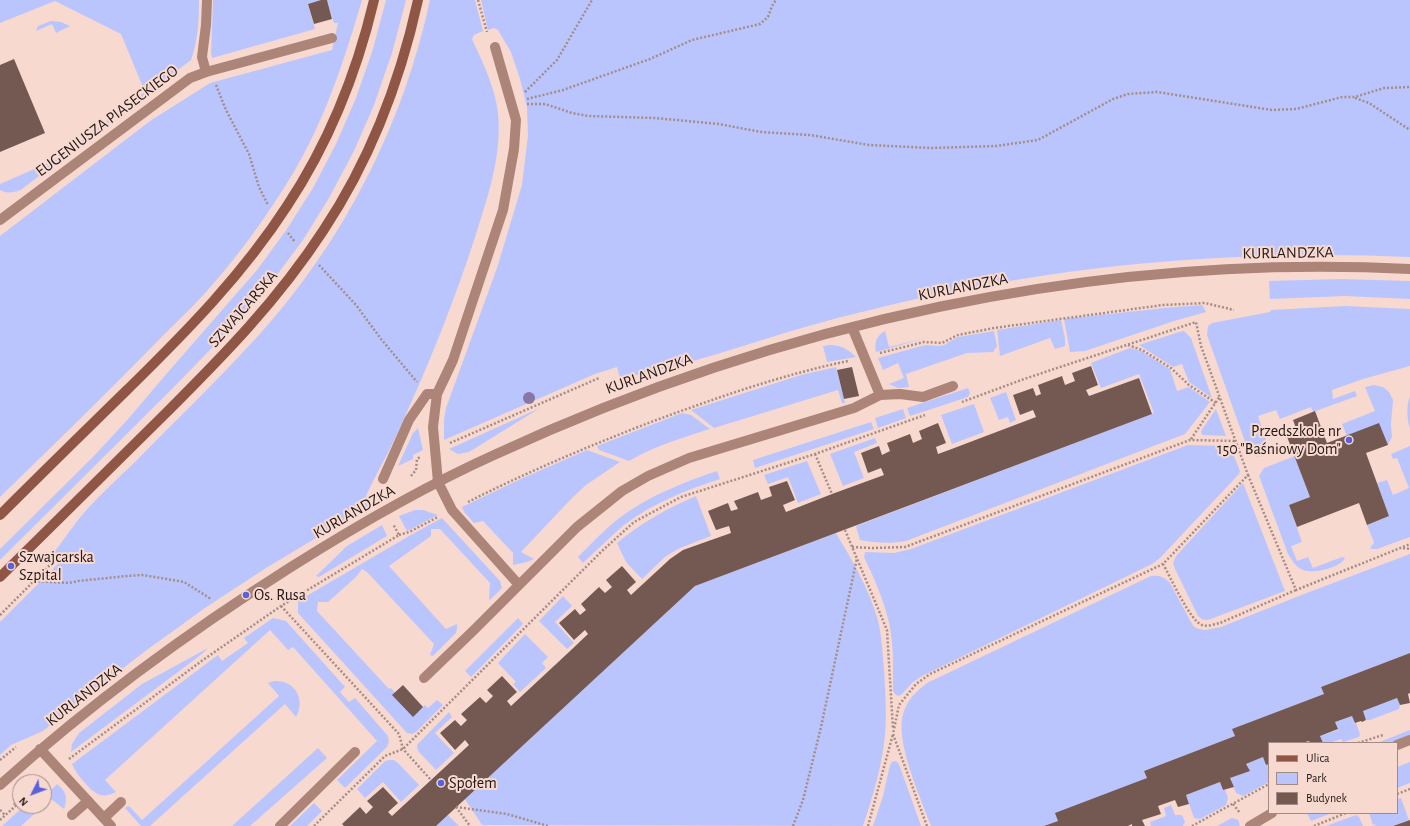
<!DOCTYPE html>
<meta charset="utf-8">
<style>
body{margin:0}
#map{position:relative;width:1410px;height:826px;overflow:hidden;background:#f8d9d0;font-family:"Alegreya Sans",sans-serif}
canvas{display:block}
.legend{position:absolute;left:1268px;top:742px;width:130px;height:72px;box-sizing:border-box;background:#f8d9d0;border:1px solid #a28b85;margin:0;padding:5px 7px;list-style:none;font-size:12px;color:#211714}
.legend li{display:flex;align-items:center;gap:8px;height:20px}
.legend b{width:20px;border:1px solid #a28b85}
.north{position:absolute;left:12px;top:774px;width:40px;height:40px;box-sizing:border-box;background:#f8d9d0;border:1px solid #a28b85;border-radius:50%;rotate:228deg;font-size:11px;font-weight:700;line-height:16px;text-align:center;color:#211714}
.north::after{content:'';display:block;margin:auto;width:14px;height:18px;background:#5a62da;clip-path:polygon(50% 0,100% 100%,50% 72%,0 100%)}
</style>
<div id="map">
<canvas width="1410" height="826"></canvas>
<ul class="legend">
<li><b style="height:5px;background:#8f5646"></b>Ulica</li>
<li><b style="height:11px;background:#bac5fd"></b>Park</li>
<li><b style="height:11px;background:#735952"></b>Budynek</li>
</ul>
<div class="north">N</div>
</div>
<script>
const c = document.querySelector('canvas').getContext('2d');
c.lineJoin = 'round';
function paint(path, color) {
  c.fillStyle = color;
  c.fill(path, 'evenodd');
}
function strokePath(path, color, width, dash) {
  c.strokeStyle = color;
  c.lineWidth = width;
  c.lineCap = dash ? 'butt' : 'round';
  c.setLineDash(dash || []);
  c.stroke(path);
}
function label(font, color, halo, rows, align = 'center') {
  c.font = font + ' "Alegreya Sans",sans-serif';
  c.lineWidth = 4;
  c.setLineDash([]);
  c.textBaseline = 'middle';
  c.strokeStyle = halo;
  c.fillStyle = color;
  for (const [text, x, y, turn = 0] of rows) {
    c.save();
    c.translate(x, y);
    c.rotate((+turn || 0) * Math.PI / 180);
    c.textAlign = isNaN(turn) ? turn : align;
    if (halo) c.strokeText(text, 0, 0);
    c.fillText(text, 0, 0);
    c.restore();
  }
}
const green = new Path2D(`
 M0,0H199C199,21 198,40 191,60L22,189C14,193 8,194 0,190V184L55,160L145,92L121,34L55,1L0,23Z
 M213,0H321L308,4L315,29L212,58L211,53Z
 M327,0H362C344,61 325,120 292,175C267,216 239,255 207,291C188,312 167,331 147,352C99,401 49,449 0,497V236L150,121L210,83L332,50L338,23H334Z
 M386,0H406L392,53L374,105L354,151L329,198L303,240L271,283L238,321L172,389L0,560V549L94,456L129,418L162,379L257,270L287,229L313,188L336,144L356,98L373,49Z
 M430,0H475L483,31L474,35L472,39C483,63 495,87 498,113C502,154 489,193 477,231C456,297 430,362 401,425C391,449 377,472 366,496L371,505L266,568L205,608L144,652L43,731L11,745L0,755V622L58,564L51,556C64,540 75,522 89,507C103,492 118,478 133,464C175,421 218,380 258,336C344,241 403,125 430,0Z
 M481,0H1410V257C1261,250 1106,261 960,290C927,296 894,304 862,312C796,327 733,351 668,368C652,372 636,375 620,378L617,367L595,374L444,440V420L446,408L497,268L522,185L528,135L527,107L520,79L511,52L498,30L494,28L488,30Z
 M51,21L61,22L70,26L56,33L52,24L36,31L38,26Z
 M1341,279L1410,281V299L1345,296L1270,299L1269,281Z
 M1202,305L1206,312L1174,321L1085,351L1070,352L1064,319L1164,308Z
 M1345,306L1410,309V366L1363,379L1332,390L1333,399L1355,391L1357,396L1313,412L1311,407L1280,419L1276,410L1258,416L1270,453C1260,457 1255,459 1248,450L1207,335L1208,326L1212,323L1270,312L1271,310Z
 M1061,320L1065,338V346L1055,349L1050,338L1000,356L997,330Z
 M885,331L889,347L926,338L876,352C874,343 876,336 885,331Z
 M994,331L997,346L993,352L967,353L906,374L909,387L898,388L889,384L904,378L898,363L883,370L878,358L925,345L940,346L944,345L958,337Z
 M1184,331L1191,338L1212,398L1189,382L1182,364L1173,367L1139,345L1179,332Z
 M830,345C841,345 848,349 856,357L827,362L823,346Z
 M1130,348L1141,351L1170,369L1177,391L1189,387L1210,402L1185,434L906,541C890,544 876,543 860,540L856,526L1154,413L1139,374L1101,388L1091,363Z
 M836,367L845,403H842L838,390L714,428L691,410L801,375Z
 M1374,385L1383,387L1389,392L1393,400L1391,424L1392,437L1388,445L1347,436L1342,424L1375,411L1365,387Z
 M968,388L970,393L968,397L910,416L907,408Z
 M1006,392L1016,420L1010,423L1008,417L999,420L990,398Z
 M1410,396V429C1407,417 1406,408 1410,396Z
 M974,404L984,432L952,444L941,415Z
 M540,408L469,452L458,454L449,449Z
 M903,409L906,418L878,428L875,418Z
 M1216,409L1226,436L1202,435L1201,431Z
 M682,413L691,415L710,429C682,438 654,446 629,461L599,450L597,446Z
 M871,422L874,429L755,468L753,460Z
 M418,428L423,450L413,455V459L398,466L413,433Z
 M875,438L877,443L854,452L864,478L843,486L830,454Z
 M1188,445L1228,446L1231,448L1240,471L1239,474L1160,558L1152,564L922,676L913,682L901,695L898,696L895,694L893,691C893,669 894,645 889,623C884,600 874,578 864,557L865,552L894,553L911,549Z
 M1410,446V537L1377,549H1370L1374,542L1367,525L1389,516L1377,483L1387,480L1393,495L1409,488L1397,458L1393,459L1391,454Z
 M587,450L620,462L586,485L572,498L521,552L534,559L527,562L513,565V553L483,521L474,523L464,512L462,507L523,478Z
 M1295,456L1310,497L1289,505L1302,542L1291,546L1297,561L1308,557L1313,568L1342,557L1345,558C1341,568 1310,575 1301,569C1295,566 1292,560 1288,554L1259,476L1264,468Z
 M807,461L821,494L798,503L788,477L768,484L764,475Z
 M717,471L720,479C686,490 653,503 624,525C610,537 597,550 583,563L578,557C591,544 604,530 618,519C648,496 682,483 717,471Z
 M1243,483L1285,591L1216,617C1209,620 1204,622 1198,616L1175,569L1173,563L1176,556Z
 M696,496L711,536L680,548L666,556L642,579L626,562L617,543C641,523 668,508 696,496Z
 M415,510H423L438,515L407,531L399,516Z
 M442,518L500,581L502,588L490,600L489,599L490,583L440,529H431V536L389,566L446,629L457,624V629L456,633L433,656L430,655L434,644L367,572L362,569L356,577L328,602H318L317,611L389,689L391,688L413,716L425,705L428,708L437,700L443,705L416,732L412,734L407,733L298,613V601L409,536Z
 M382,525L387,536L319,577L316,576L347,546Z
 M836,533C852,560 868,587 877,617C882,634 882,651 884,668C885,690 887,713 885,735C882,766 873,796 863,826L482,825L465,799L695,586Z
 M1410,554V653L1321,687L1324,694L1233,729L1235,736L1144,771L1147,778L1058,821L1044,826H931C921,798 893,739 904,711C908,699 917,691 927,683L1151,576C1160,575 1164,577 1170,583L1191,622L1194,627L1199,629L1205,630L1221,627L1304,594Z
 M563,596L572,606L555,622L574,643L567,649L539,621Z
 M273,618L286,621L345,687L340,692L349,702L355,698L388,736L389,742L387,747L345,788L337,780L377,741L293,647L288,650L270,630L105,780L116,792C101,800 94,793 84,782C79,776 75,771 72,764L218,655L222,661L248,643L244,638Z
 M518,618L523,624L471,677L465,671Z
 M525,634L548,657L542,663L546,668L520,692L513,684L516,682L498,663Z
 M208,648L202,654L71,752L72,744L79,733L142,684Z
 M274,681C295,680 306,699 296,717L285,704L150,826H141L125,808L128,806L130,807L142,820L279,696L268,683Z
 M1397,698L1400,705L1397,706L1400,705L1399,709L1370,720H1366L1363,711Z
 M449,712L452,717L435,733L454,753L436,770L418,751L417,745Z
 M1352,716L1355,722L1352,724L1356,723L1360,734L1359,737L1343,742L1341,739L1329,743H1323L1320,736L1338,730L1335,722Z
 M1410,730V735L1391,743H1377Z
 M318,748L327,758L250,826H232Z
 M1263,757L1266,764L1263,766L1268,764L1269,767V782L1243,796L1236,793L1230,778L1249,771L1246,764Z
 M389,760H394L398,763L419,785L401,802L383,782L365,798L357,789L385,761Z
 M896,761L899,764L921,826H873L883,796L890,765L892,762Z
 M1410,762V783L1397,788V767Z
 M1220,782L1223,789L1220,791L1225,789L1228,798L1226,805L1200,819L1194,818L1186,795Z
 M57,784C66,791 68,798 64,809L51,799L44,805V787L45,786L50,791Z
 M1401,798L1409,820L1393,826H1374L1376,824L1373,825L1369,813H1397V799Z
 M314,803L322,811L307,826H290Z
 M1171,805L1175,815H1182L1185,822L1183,826H1151L1150,822L1166,816L1164,808Z
 M24,806H43L21,826H2Z
 M1307,813H1332L1311,821Z
 M448,815L459,826H436Z
 M1356,815L1359,817L1363,826H1326Z
 M1232,818L1238,820L1240,825L1239,826H1217Z`);
const building = new Path2D(`
 M321,0H327L332,19L314,24L308,4Z
 M14,59L45,133L0,152V65Z
 M1091,366L1098,385L1086,390L1089,396L1139,378L1152,414L695,586L436,826H344L342,824L360,807L366,814L373,807L367,801L383,787L398,803L388,812L392,816L469,745L465,740L455,750L440,733L455,720L461,726L467,720L461,714L480,697L486,703L493,696L487,690L502,676L517,692L507,701L511,706L569,652L588,634L585,630L574,640L559,623L575,609L580,615L586,610L581,604L599,587L605,593L612,587L606,580L622,566L636,582L627,590L631,595L670,559L683,550L731,533L729,526L716,530L708,511L728,503L731,511L738,509L734,501L758,492L761,500L772,496L769,487L787,481L795,500L783,505L786,512L832,494L884,475L881,468L868,473L861,453L879,446L882,455L890,451L887,443L910,434L913,443L922,439L919,431L938,423L946,443L936,447L938,454L949,450L1036,417L1033,410L1020,415L1013,395L1033,388L1036,396L1041,394L1038,385L1062,376L1065,385L1075,381L1072,373Z
 M852,367L859,396L844,399L837,370Z
 M1315,411L1327,443L1379,423L1388,445L1366,453L1389,516L1367,525L1359,503L1297,527L1289,505L1310,497L1286,434L1297,431L1293,420Z
 M1410,653V693L1408,694L1410,703L1400,705L1397,698L1363,711L1366,720L1362,722L1361,721L1355,723L1352,716L1335,722L1338,729L1320,736L1323,743H1310L1309,741L1302,743H1269V764L1266,765L1263,757L1246,764L1250,771L1230,778L1234,787L1223,790L1220,782L1186,795L1189,804L1178,807L1175,800L1158,806L1161,814L1142,820L1145,826H1132V824L1128,826H1044L1058,821L1055,813L1147,778L1144,771L1235,736L1232,729L1324,694L1321,687Z
 M403,685L423,707L413,717L392,695Z
 M1410,820V826H1393Z`);
const path = new Path2D(`
 M478,0L487,32
 M216,85L226,110L249,154L259,187L268,205
 M525,92L557,60L592,0
 M1355,98L1369,103L1410,130
 M527,99L563,90L650,59L692,40L760,24L768,17L772,6L776,0
 M527,104H545L572,113L588,116L655,118L719,124L761,132L810,135L869,145L931,148L996,146L1038,140L1113,99L1128,94L1157,92L1272,110L1296,109L1342,97H1355L1384,88L1410,87
 M288,233L295,242
 M319,265L356,305L381,339L417,382
 M1128,345L1142,350L1171,368L1189,385L1216,403
 M880,353L924,342L942,343L958,335L994,328L1163,305L1205,303L1234,310
 M1191,439L1220,396
 M450,443L599,378
 M815,454L832,494
 M1248,475L1296,590L1410,544
 M411,476L416,470L417,459L420,457
 M468,502C527,472 589,446 651,422C716,398 781,375 848,361
 M845,530L887,630L893,729
 M399,535L409,532L438,517
 M852,547L872,548L905,547L1190,440L1236,441
 M1403,548L1410,549
 M1163,564C1170,576 1190,621 1202,625C1208,627 1215,624 1220,623L1296,590
 M34,581L69,583L78,581L127,576L142,575L155,577L184,582L211,599
 M281,606L399,734L403,749L431,780
 M0,615L50,565
 M1358,743L1383,735
 M69,759L203,660L281,606L399,535L393,524
 M0,760L16,747
 M1397,794L1410,789
 M14,795L15,807
 M1233,804L1240,813
 M456,807L507,814L548,826
 M456,807L470,826
 M0,810L5,815
 M0,820L20,802
 M314,826L385,756L403,749L602,551L634,522L681,497L815,454L925,415
 M793,826L803,800L821,727L857,558
 M868,826L893,734
 M927,826L893,734L899,705L916,684L930,674L1163,564L1248,475L1201,346L1196,322L1024,379L962,402
 M1192,826L1269,784
 M1314,826L1346,813`);
const lane = new Path2D(`
 M206,72L202,57L206,25L207,0
 M383,479L409,420L427,394H437
 M438,482L433,427L437,394L453,360L503,210L514,149L516,120L495,47
 M72,815L88,801
 M104,818L121,802`);
const street = new Path2D(`
 M0,220L190,78L206,72L332,38
 M852,327L880,395
 M438,482L452,510L519,585
 M424,678L474,630L577,527L622,491L648,476L689,458L854,408L880,395L900,394L923,397L953,386
 M1397,745L1410,740
 M40,749L111,826
 M0,785C90,704 188,632 291,567C356,526 423,487 494,455C779,323 1095,253 1410,269
 M280,826L355,752
 M1250,826L1272,813`);
const secondary = new Path2D(`
 M0,515C43,472 86,430 130,387C187,331 243,274 287,206C328,144 357,72 374,0
 M0,577C55,522 111,468 166,413C224,355 278,300 323,231C369,162 400,82 418,0`);
const trees = [
 [529,398]
];
const markers = [
 [1349,440,4,"#5a62da"],
 [11,566,4,"#5a62da"],
 [246,595,4,"#5a62da"],
 [441,783,4,"#5a62da"]
];
const streetNames = [
 ["EUGENIUSZA PIASECKIEGO",107,121,-37],
 ["KURLANDZKA",1288,253,-1],
 ["KURLANDZKA",963,287,-11],
 ["SZWAJCARSKA",243,309,-49],
 ["KURLANDZKA",649,374,-20],
 ["KURLANDZKA",354,512,-30],
 ["KURLANDZKA",84,695,-38]
];
const poiNames = [
 ["Przedszkole nr",1341,431,"right"],
 ["150 \"Baśniowy Dom\"",1341,449,"right"],
 ["Szwajcarska",19,557],
 ["Szpital",19,575],
 ["Os. Rusa",254,595],
 ["Społem",449,783]
];
paint(green, '#bac5fd');
paint(building, '#735952');
strokePath(path, '#a48d87', 2.5, [2, 2]);
strokePath(lane, '#ac8478', 10);
strokePath(street, '#ac8478', 10);
strokePath(secondary, '#8f5646', 10);
c.fillStyle = '#8677a5';
for (const [x, y] of trees) {
  c.beginPath();
  c.arc(x, y, 6, 0, 2 * Math.PI);
  c.fill();
}
for (const [x, y, r, color] of markers) {
  const dot = new Path2D();
  dot.arc(x, y, r, 0, 2 * Math.PI);
  c.fillStyle = color;
  c.fill(dot);
  strokePath(dot, '#f8d9d0', 1.5);
}
label('16px', '#211714', '#f8d9d0', streetNames);
label('16px', '#211714', '#f8d9d0', poiNames, 'left');
</script>
